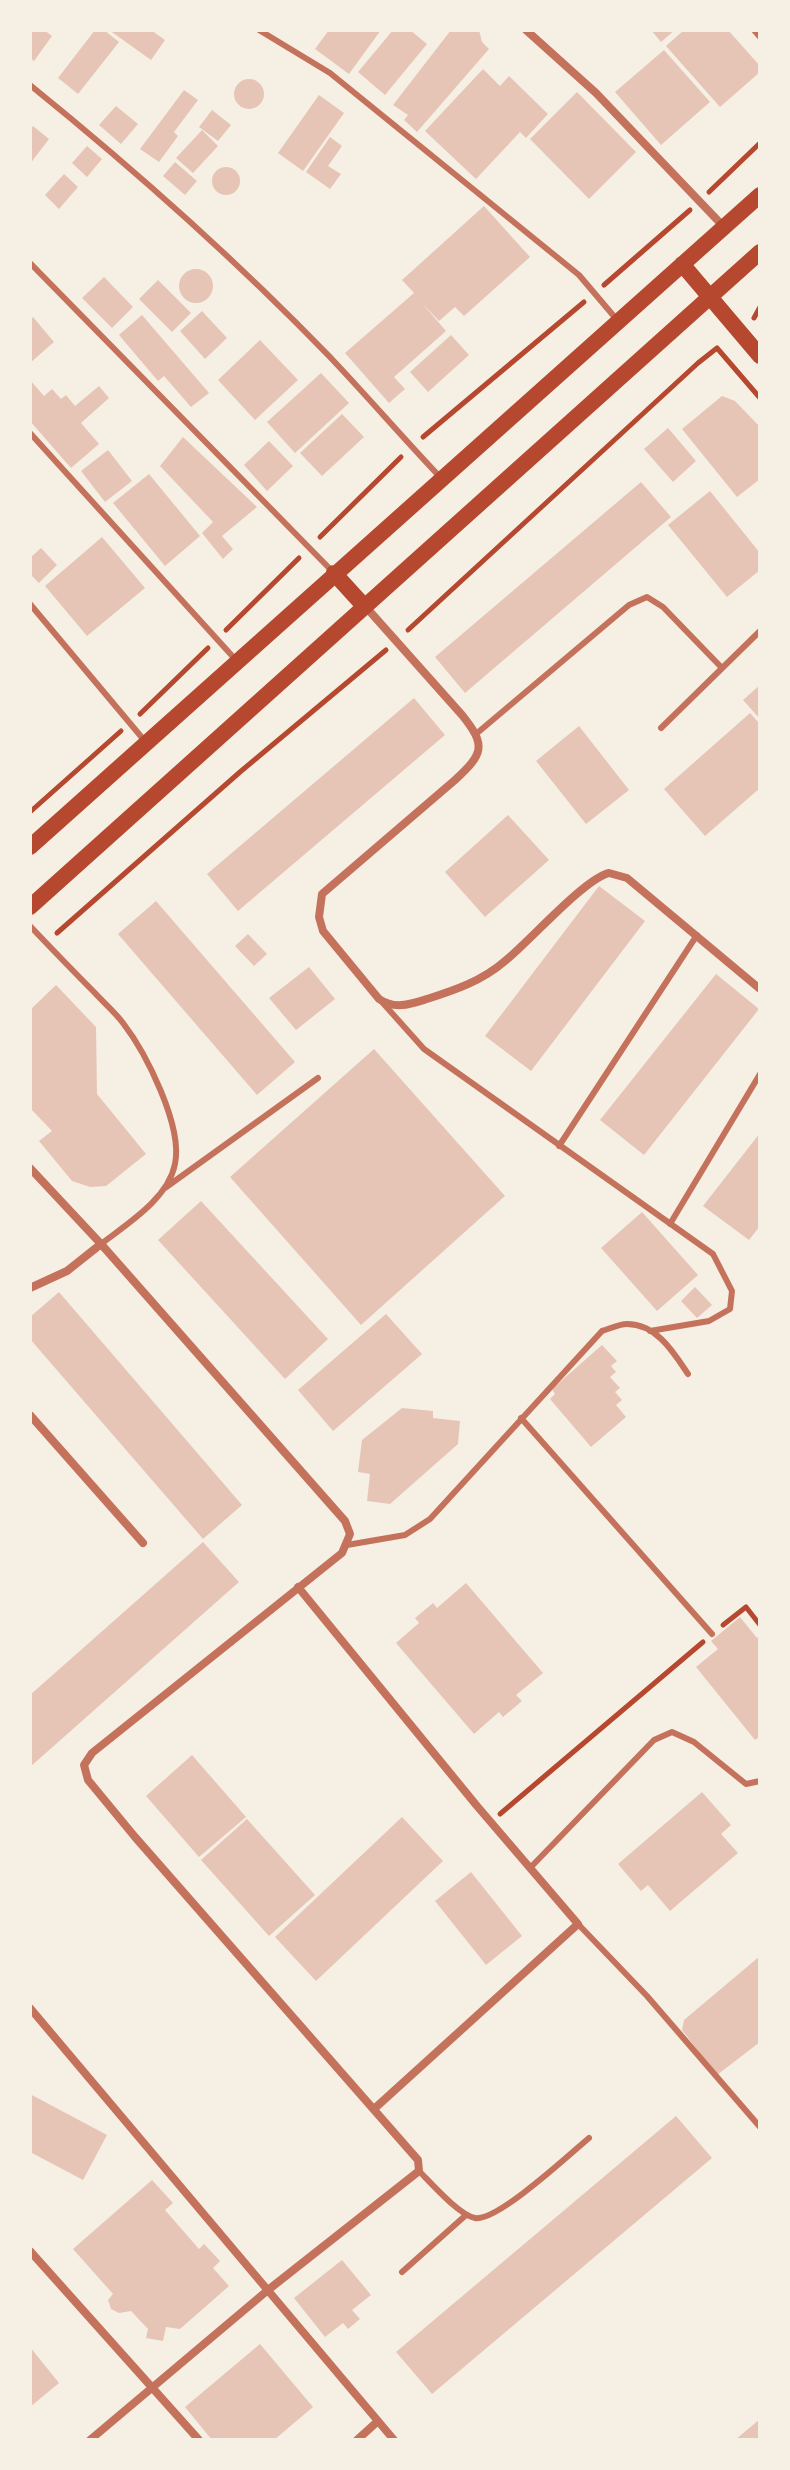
<!DOCTYPE html>
<style>
body{margin:0}
#map{position:relative;width:790px;height:2470px;overflow:hidden;background:#f6efe4;font-family:Roboto,sans-serif}
canvas{display:block}
.frame{position:absolute;inset:0;border:32px solid #f6efe4;pointer-events:none}
</style>
<div id="map">
<canvas width="790" height="2470"></canvas>
<div class="frame"></div>
</div>
<script>
const c = document.querySelector('canvas').getContext('2d');
c.lineJoin = 'round';
function paint(path, color) {
  c.fillStyle = color;
  c.fill(path, 'evenodd');
}
function strokePath(path, color, width, dash) {
  c.strokeStyle = color;
  c.lineWidth = width;
  c.lineCap = dash ? 'butt' : 'round';
  c.setLineDash(dash || []);
  c.stroke(path);
}
const building = new Path2D(`
 M33,30H44L52,36L34,61L30,58V35Z
 M95,30H104L119,42L78,94L58,78Z
 M109,30H151L165,40L151,60Z
 M329,30H381L349,74L315,49Z
 M393,30H410L427,44L385,95L358,72Z
 M451,30H479L482,42L489,49L417,132L404,120L408,115L393,105Z
 M651,30H675L661,42Z
 M684,30H728L760,66V72L720,107L666,46Z
 M664,50L710,102L661,145L615,92Z
 M483,69L500,86L509,76L548,114L526,138L520,132L476,179L425,131Z
 M234 94a15 15 0 1 1 30 0a15 15 0 1 1-30 0Z
 M184,90L198,100L174,132L178,136L159,162L140,149Z
 M577,92L636,152L589,199L530,139Z
 M319,95L344,113L303,171L278,153Z
 M116,106L138,124L121,144L99,125Z
 M212,110L231,125L218,141L199,127Z
 M33,126L49,139L30,164V130Z
 M202,130L218,146L193,173L176,158Z
 M330,137L342,146L328,166L341,174L330,189L306,172Z
 M87,146L102,159L87,177L72,163Z
 M175,162L197,181L185,195L163,176Z
 M212 181a14 14 0 1 1 28 0a14 14 0 1 1-28 0Z
 M64,174L78,187L59,209L45,195Z
 M484,206L530,257L464,316L455,307L439,321L421,302L446,331L394,377L405,389L389,403L345,353L414,293L402,280Z
 M179 286a17 17 0 1 1 34 0a17 17 0 1 1-34 0Z
 M104,277L133,307L112,328L82,298Z
 M158,280L191,313L172,332L139,299Z
 M202,311L227,338L205,359L180,331Z
 M142,315L209,393L191,407L164,376L158,381L119,335Z
 M33,317L54,342L30,363V320Z
 M451,335L469,355L428,392L410,372Z
 M260,340L298,380L255,420L218,380Z
 M321,373L349,403L295,453L267,422Z
 M30,380L44,396L52,389L61,399L66,395L75,406L99,386L109,398L81,423L99,444L71,468L30,421Z
 M722,396L735,401L760,427V479L737,497L682,429Z
 M342,414L364,437L322,476L300,453Z
 M668,428L696,461L673,482L644,449Z
 M183,437L257,507L222,536L233,549L223,559L202,533L213,522L160,466Z
 M269,441L293,466L267,491L244,465Z
 M108,450L132,481L105,502L81,471Z
 M149,474L200,536L165,566L113,503Z
 M641,482L671,517L465,693L435,657Z
 M710,491L760,553V570L727,597L668,525Z
 M102,537L145,588L87,636L45,586Z
 M41,548L57,565L39,583L30,574V558Z
 M760,685V719L743,700Z
 M414,698L445,735L238,911L207,874Z
 M750,713L760,724V788L705,836L664,789Z
 M579,726L629,790L586,824L536,761Z
 M508,815L549,860L485,917L445,872Z
 M599,886L645,921L531,1071L485,1036Z
 M156,901L295,1062L257,1095L118,934Z
 M248,934L267,954L254,966L235,946Z
 M309,967L335,999L296,1030L269,998Z
 M716,974L759,1009L644,1155L600,1120Z
 M56,985L96,1027L97,1094L146,1154L106,1186L90,1187L72,1181L39,1141L52,1131L30,1108V1010Z
 M374,1049L505,1196L361,1325L230,1177Z
 M760,1133V1226L749,1240L703,1206Z
 M201,1201L328,1339L285,1379L158,1240Z
 M642,1212L698,1275L657,1311L601,1248Z
 M695,1287L712,1305L697,1318L681,1301Z
 M59,1292L242,1505L203,1539L30,1339V1317Z
 M386,1314L422,1354L333,1431L298,1390Z
 M602,1345L617,1361L611,1366L616,1372L610,1377L620,1388L615,1392L622,1400L616,1405L626,1417L591,1447L550,1399L555,1394L552,1389Z
 M402,1408L433,1411V1418L460,1421L458,1444L390,1504L367,1501L370,1474L358,1472L362,1440Z
 M203,1542L239,1582L30,1767V1695Z
 M466,1583L543,1673L516,1695L522,1701L503,1717L499,1712L474,1734L396,1643L419,1623L415,1618L433,1603L437,1608Z
 M740,1617L757,1638L760,1635V1736L755,1740L696,1667L718,1649L711,1641Z
 M192,1755L246,1817L199,1857L146,1796Z
 M702,1792L731,1825L721,1834L738,1853L670,1911L648,1885L641,1891L618,1864Z
 M402,1817L443,1861L316,1981L275,1937Z
 M247,1819L315,1895L269,1936L201,1860Z
 M471,1872L522,1936L486,1965L435,1901Z
 M760,1956V2042L717,2075L682,2030L684,2020Z
 M30,2094L107,2135L83,2180L30,2152Z
 M676,2116L712,2158L432,2394L396,2352Z
 M152,2180L173,2203L165,2210L199,2249L204,2244L220,2261L213,2268L229,2286L180,2329L166,2327L163,2341L146,2338L148,2329L131,2311L119,2313L111,2309L108,2300L113,2294L73,2249Z
 M342,2260L371,2295L352,2310L360,2319L348,2329L343,2323L325,2337L294,2298Z
 M260,2344L313,2407L274,2440H212L185,2407Z
 M30,2347L59,2383L30,2407Z
 M760,2419V2440H735Z`);
const path = new Path2D(`
 M709,192L760,143
 M604,285L690,210
 M754,318L760,307
 M423,437L584,302
 M320,537L401,457
 M226,630L299,558
 M408,630L698,363L717,348L760,398
 M140,714L208,648
 M30,812L121,731
 M57,933L240,772L386,650
 M723,1625L746,1607L760,1625
 M500,1814L703,1642`);
const service = new Path2D(`
 M259,30L330,73L579,275L618,321
 M754,30L760,37
 M30,85C135,170 235,259 329,356C367,396 403,438 441,478
 M30,263L333,572
 M30,433L235,659
 M30,604L144,740
 M661,728L760,631
 M476,734L629,605L647,597L663,607L722,668
 M30,926C51,948 72,970 94,992C103,1002 115,1012 123,1023C146,1053 183,1126 175,1164C168,1199 127,1224 101,1244
 M382,1002L424,1049L713,1254L732,1291L730,1309L709,1321L650,1331
 M559,1146L697,935
 M165,1188L318,1078
 M670,1224L760,1074
 M521,1418L712,1634
 M347,1545L405,1535L430,1519L602,1331C609,1329 619,1324 627,1324C657,1324 674,1353 688,1374
 M530,1868L654,1740L672,1732L694,1742L746,1784L760,1781
 M578,1924L647,1996L760,2127
 M419,2171C431,2183 459,2215 475,2218C497,2222 570,2154 589,2138
 M402,2272L466,2215`);
const minor = new Path2D(`
 M526,30L596,93L724,227
 M365,606L462,715C487,746 483,754 455,780L322,894L319,917L323,931L379,999C395,1010 411,1004 427,999C455,990 482,981 505,961C529,942 584,879 609,873L627,878L760,989
 M30,1168L101,1244L345,1521L350,1534L342,1553L92,1753L84,1765L88,1780L135,1837L418,2160L419,2171L268,2290L90,2440
 M30,1288L67,1271L101,1244
 M30,1415L143,1543
 M298,1587L477,1806L578,1924L374,2109
 M30,2008L394,2440
 M30,2251L199,2440
 M357,2440L378,2421`);
const secondary = new Path2D(`
 M682,264L760,356
 M334,573L364,606
 M30,847L760,195
 M30,907L760,252`);
paint(building, '#e6c5b7');
strokePath(path, '#b5482f', 5);
strokePath(service, '#c5725c', 6);
strokePath(minor, '#c5725c', 8);
strokePath(secondary, '#b5482f', 16);
</script>
